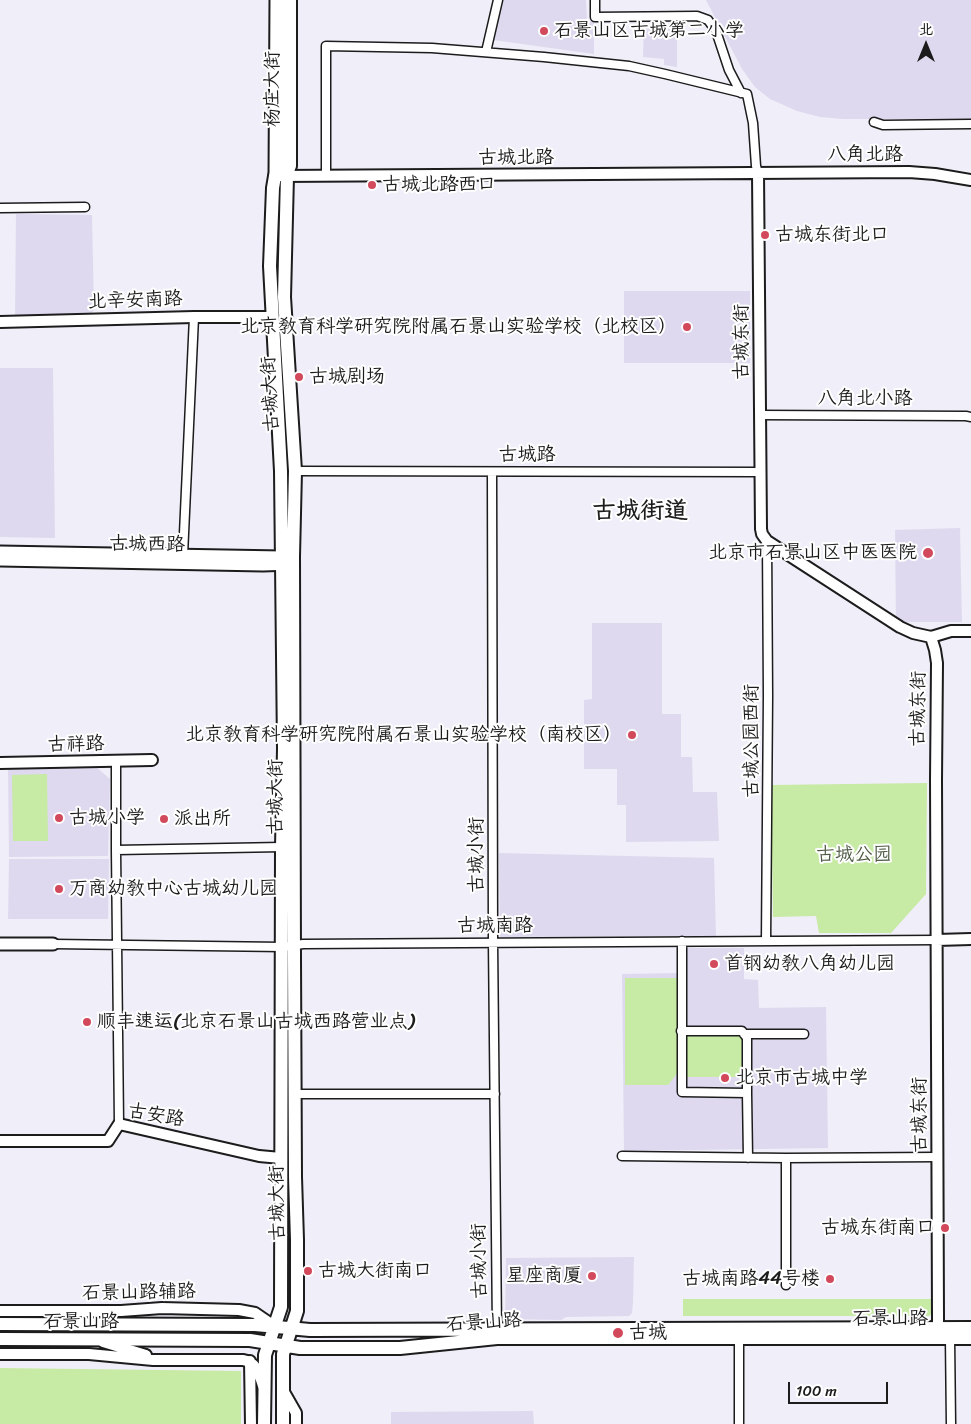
<!DOCTYPE html>
<meta charset="utf-8">
<style>
body{margin:0}
#map{position:relative;width:971px;height:1424px;overflow:hidden;background:#f0eef8;font-family:Sriracha,"LXGW WenKai TC",sans-serif}
canvas{display:block}
.north{position:absolute;left:901px;top:20px;width:50px;height:50px;-webkit-text-stroke:4px #fff;paint-order:stroke;rotate:0deg;font-size:14px;font-weight:700;line-height:20px;text-align:center;color:#1c1c1c}
.north::after{content:'';display:block;margin:auto;width:18px;height:22px;background:#1c1c1c;clip-path:polygon(50% 0,100% 100%,50% 72%,0 100%)}
.scale{position:absolute;left:788px;top:1382px;width:100px;height:22px;box-sizing:border-box;border:2px solid #1c1c1c;border-top:0;padding-left:6px;font-size:15px;line-height:18px;white-space:nowrap;color:#1c1c1c;-webkit-text-stroke:4px #fff;paint-order:stroke}
</style>
<div id="map">
<canvas width="971" height="1424"></canvas>
<div class="north">北</div>
<div class="scale">100 m</div>
</div>
<script>
const c = document.querySelector('canvas').getContext('2d');
c.lineJoin = 'round';
function paint(path, color) {
  c.fillStyle = color;
  c.fill(path, 'evenodd');
}
function strokePath(path, color, width, dash) {
  c.strokeStyle = color;
  c.lineWidth = width;
  c.lineCap = dash ? 'butt' : 'round';
  c.setLineDash(dash || []);
  c.stroke(path);
}
function label(font, color, halo, rows, align = 'center') {
  c.font = font + ' Sriracha,"LXGW WenKai TC",sans-serif';
  c.lineWidth = 4;
  c.setLineDash([]);
  c.textBaseline = 'middle';
  c.strokeStyle = halo;
  c.fillStyle = color;
  for (const [text, x, y, turn = 0] of rows) {
    c.save();
    c.translate(x, y);
    c.rotate((+turn || 0) * Math.PI / 180);
    c.textAlign = isNaN(turn) ? turn : align;
    if (halo) c.strokeText(text, 0, 0);
    c.fillText(text, 0, 0);
    c.restore();
  }
}
const built = new Path2D(`
 M501,0H586L587,21L594,22V54L493,40Z
 M706,0H971V119H843L820,117L797,111L770,99L755,87L742,69Z
 M644,25L677,26V67L664,65V59L643,57Z
 M16,214L92,215L94,309L91,315L15,317Z
 M624,291H750V363H624Z
 M0,368H53L55,538L0,537Z
 M960,528L962,622H896L895,530Z
 M592,623H662V714H681V757H692L693,792H717L719,841L626,842V805H617V769H584V700L592,699Z
 M95,766L110,779L108,856L9,857L8,769Z
 M499,853L714,858L716,936L500,937Z
 M9,859H109L108,919H8Z
 M679,948H744V979L758,980L759,1008L826,1007L828,1148L624,1151L622,974L679,973Z
 M634,1257L633,1303L632,1313L629,1316L566,1317L561,1320L505,1319L506,1258Z
 M533,1411L534,1424H391V1412Z`);
const green = new Path2D(`
 M47,774L48,841H13L12,775Z
 M927,783L926,894L891,933H819L816,916L773,917L771,785Z
 M625,978H679V1071L668,1085H625Z
 M683,1036H742V1077H683Z
 M683,1299H933V1313L929,1316H683Z
 M0,1368L241,1371V1424H0Z`);
const minor = new Path2D(`
 M595,0V17L697,16L708,20L716,31L729,70L741,93
 M486,52L498,0
 M874,122L883,125L971,124
 M326,176V46L432,48L544,57L629,66L665,74L747,94L753,123L756,166L758,173
 M0,208L85,207
 M760,415L966,416L971,417
 M295,471L760,472
 M492,472L493,942L497,1329
 M183,555L194,317
 M116,761V850L282,847
 M116,850L119,1124
 M766,941L768,696L767,541
 M53,944L283,947L303,944L937,940
 M681,1031H742L747,1038V1093L682,1092V941
 M744,1034H804
 M747,1093L748,1158
 M295,1094H495
 M622,1156L786,1158L938,1157
 M786,1158V1285
 M739,1338V1424
 M950,1338L951,1424`);
const tertiary = new Path2D(`
 M758,173L761,529L762,534L767,541L900,627L913,633L931,637L951,631H971
 M280,176L909,172L935,174L971,180
 M287,176L291,166V0
 M0,322L194,317H272
 M931,637L935,650L937,663L936,780L938,1315V1328L944,1333
 M0,763L152,760
 M937,940L971,939
 M0,1141H108L119,1124L259,1156L281,1158
 M0,1311H121L162,1308L239,1310L255,1313L274,1326
 M103,1342L146,1355
 M0,1354H89L153,1360H243C257,1362 259,1374 263,1386
 M250,1361L251,1424
 M284,1392L296,1413V1424`);
const secondary = new Path2D(`
 M284,0L283,158L284,166L287,176
 M275,176L276,0
 M0,552L282,557
 M0,560L263,565L291,564
 M0,944H53`);
const primary = new Path2D(`
 M0,1324L255,1325L310,1330L971,1328
 M0,1339L250,1340L300,1348H400L497,1338H971
 M264,1424L265,1355L281,1307L282,847L284,749L281,471L270,266L273,188L275,176
 M283,1424V1354L297,1311V1240L295,1177L294,959L293,556L295,471L284,297L287,176`);
const markers = [
 [544,31,5,"#d1495b"],
 [372,185,5,"#d1495b"],
 [765,235,5,"#d1495b"],
 [687,327,5,"#d1495b"],
 [299,377,5,"#d1495b"],
 [928,553,6,"#d1495b"],
 [632,735,5,"#d1495b"],
 [59,818,5,"#d1495b"],
 [164,819,5,"#d1495b"],
 [59,889,5,"#d1495b"],
 [714,964,5,"#d1495b"],
 [87,1022,5,"#d1495b"],
 [725,1078,5,"#d1495b"],
 [945,1228,5,"#d1495b"],
 [308,1271,5,"#d1495b"],
 [592,1276,5,"#d1495b"],
 [830,1279,5,"#d1495b"],
 [618,1333,6,"#d1495b"]
];
const poiNames = [
 ["石景山区古城第二小学",554,31],
 ["古城北路西口",382,185],
 ["古城东街北口",775,235],
 ["北京教育科学研究院附属石景山实验学校（北校区）",677,327,"right"],
 ["古城剧场",309,377],
 ["北京市石景山区中医医院",917,553,"right"],
 ["北京教育科学研究院附属石景山实验学校（南校区）",622,735,"right"],
 ["古城小学",69,818],
 ["派出所",174,819],
 ["万商幼教中心古城幼儿园",69,889],
 ["首钢幼教八角幼儿园",724,964],
 ["顺丰速运(北京石景山古城西路营业点)",97,1022],
 ["北京市古城中学",735,1078],
 ["古城东街南口",935,1228,"right"],
 ["古城大街南口",318,1271],
 ["星座商厦",582,1276,"right"],
 ["古城南路44号楼",820,1279,"right"],
 ["古城",629,1333]
];
const streetNames = [
 ["杨庄大街",273,89,-90],
 ["八角北路",865,155],
 ["古城北路",516,158],
 ["北辛安南路",135,301,-2],
 ["古城东街",742,342,-90],
 ["古城大街",271,394,-93],
 ["八角北小路",865,399],
 ["古城路",527,455],
 ["古城西路",147,545,1],
 ["古城东街",919,709,-89],
 ["古城公园西街",752,741,-90],
 ["古祥路",76,745,-1],
 ["古城大街",276,797,-90],
 ["古城小街",477,855,-90],
 ["古城南路",495,926],
 ["古城东街",920,1115,-90],
 ["古安路",156,1116,10],
 ["古城大街",278,1203,-91],
 ["古城小街",480,1261,-91],
 ["石景山路辅路",139,1293,-1],
 ["石景山路",890,1319],
 ["石景山路",81,1322],
 ["石景山路",484,1323,-4]
];
const parkNames = [
 ["古城公园",854,855]
];
const districtNames = [
 ["古城街道",640,512]
];
paint(built, '#dfd9ef');
paint(green, '#c7eaa4');
strokePath(minor, '#1c1c1c', 11);
strokePath(tertiary, '#1c1c1c', 14);
strokePath(secondary, '#1c1c1c', 15);
strokePath(primary, '#1c1c1c', 16);
strokePath(minor, '#fff', 8);
strokePath(tertiary, '#fff', 10);
strokePath(secondary, '#fff', 11);
strokePath(primary, '#fff', 12);
for (const [x, y, r, color] of markers) {
  const dot = new Path2D();
  dot.arc(x, y, r, 0, 2 * Math.PI);
  c.fillStyle = color;
  c.fill(dot);
  strokePath(dot, '#fff', 2);
}
label('19px', '#1c1c1c', '#fff', poiNames, 'left');
label('19px', '#1c1c1c', '#fff', streetNames);
label('19px', '#4f5a45', '#fff', parkNames);
label('bold 24px', '#1c1c1c', '#fff', districtNames);
</script>
